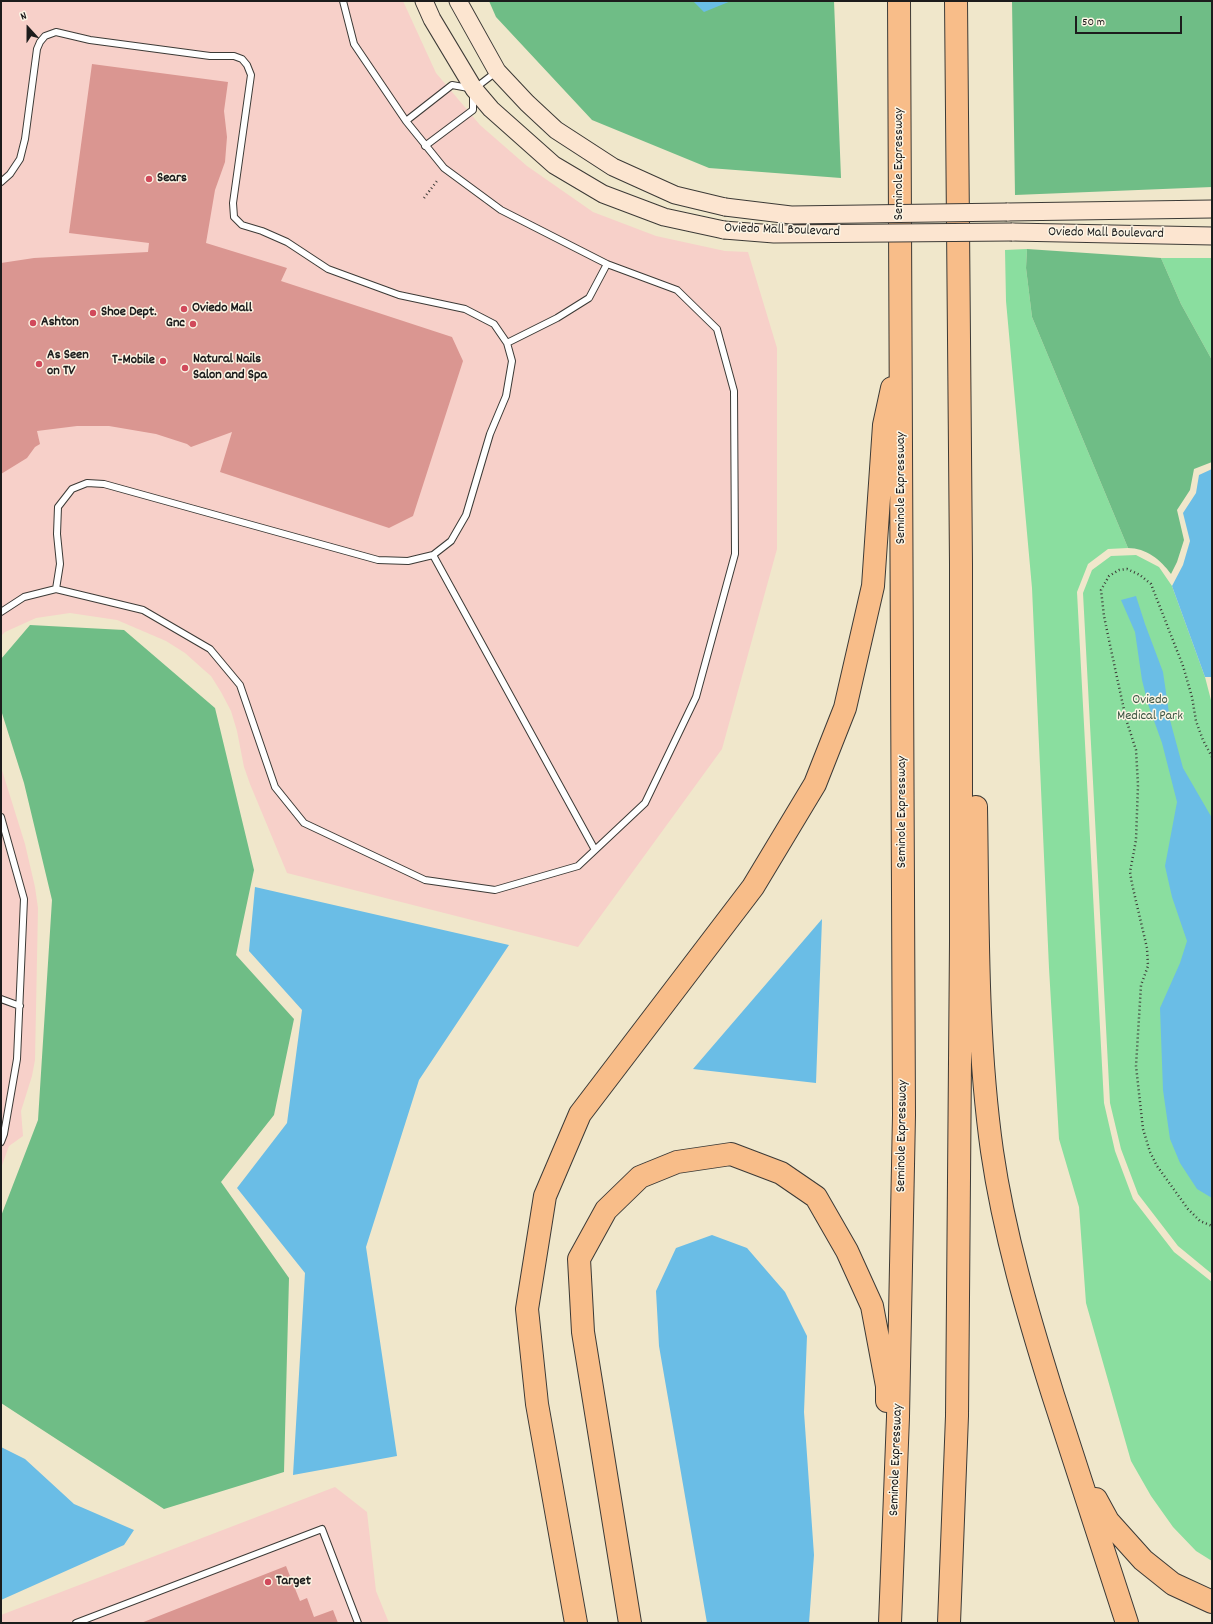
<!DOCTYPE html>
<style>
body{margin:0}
#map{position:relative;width:1213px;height:1624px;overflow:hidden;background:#f0e7cb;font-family:Dekko,sans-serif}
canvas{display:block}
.frame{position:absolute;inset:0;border:2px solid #1c1c1c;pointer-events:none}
.north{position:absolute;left:8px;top:8px;width:40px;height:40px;-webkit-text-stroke:3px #fcf5e5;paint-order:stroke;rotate:339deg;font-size:11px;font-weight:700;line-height:16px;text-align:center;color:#1c1c1c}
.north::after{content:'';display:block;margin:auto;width:14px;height:18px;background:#1c1c1c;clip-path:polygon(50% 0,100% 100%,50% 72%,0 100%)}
.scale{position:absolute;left:1075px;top:16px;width:107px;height:18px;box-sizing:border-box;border:2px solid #1c1c1c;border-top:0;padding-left:5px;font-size:12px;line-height:14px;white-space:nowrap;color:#1c1c1c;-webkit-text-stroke:3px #fcf5e5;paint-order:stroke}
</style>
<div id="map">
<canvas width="1213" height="1624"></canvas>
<div class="frame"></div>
<div class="north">N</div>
<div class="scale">50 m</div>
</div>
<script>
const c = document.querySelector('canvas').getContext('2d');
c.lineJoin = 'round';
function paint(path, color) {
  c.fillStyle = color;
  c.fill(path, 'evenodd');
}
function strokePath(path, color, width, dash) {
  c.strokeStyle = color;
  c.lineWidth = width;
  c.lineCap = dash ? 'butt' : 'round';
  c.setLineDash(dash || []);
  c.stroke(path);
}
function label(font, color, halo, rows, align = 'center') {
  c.font = font + ' Dekko,sans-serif';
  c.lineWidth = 3;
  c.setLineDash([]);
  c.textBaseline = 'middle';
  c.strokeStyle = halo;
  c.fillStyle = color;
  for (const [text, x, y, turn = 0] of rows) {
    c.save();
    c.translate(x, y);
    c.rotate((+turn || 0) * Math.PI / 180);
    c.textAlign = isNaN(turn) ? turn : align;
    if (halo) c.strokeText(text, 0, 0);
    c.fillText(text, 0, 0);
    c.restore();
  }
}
const built = new Path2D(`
 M1,1H403L436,73L480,125L527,166L593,212L656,236L725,251L748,252L777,348V549L722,749L578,947L287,873L250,784L244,767L237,731L231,711L221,692L211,676L204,670L185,653L166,641L117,620L70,613L36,618L5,632L1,636Z
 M1,767L25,844L35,887L38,908L35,1060L32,1076L21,1111L23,1136L9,1146L1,1168Z
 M335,1487L367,1512L376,1591L389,1623H1V1615Z`);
const green = new Path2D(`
 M1027,249L1026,268L1032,317L1128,548L1108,549L1088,564L1077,592L1104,1103L1115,1151L1133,1199L1174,1252L1212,1282V1561L1196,1551L1173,1527L1151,1496L1131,1461L1086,1303L1079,1207L1059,1139L1049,968L1032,588L1006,301L1005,250Z
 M1161,258H1212V360L1181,304Z
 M1136,555L1159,567L1172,586L1205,677L1212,704V1274L1178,1246L1138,1194L1121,1149L1110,1103L1083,593L1092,570L1111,556Z`);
const forest = new Path2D(`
 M489,1H834L841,178L709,168L592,120L496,17Z
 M1012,1H1212V187L1015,195Z
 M1027,249L1161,258L1181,304L1212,360V462L1194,469L1190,490L1177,510L1184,540L1177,562L1171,574C1161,560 1146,548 1128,548L1032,317L1026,268Z
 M30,625L124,630L215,708L254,870L236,955L294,1019L274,1115L221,1182L289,1278L284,1472L164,1509L1,1403V1216L38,1120L52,900L24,783L1,710V659Z`);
const water = new Path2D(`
 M693,1H731L704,12Z
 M1212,469V677H1205L1172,586L1183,565L1190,541L1183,513L1196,493L1199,475Z
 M1136,596L1145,624L1163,672L1170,720L1183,768L1212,818V1198L1197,1189L1180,1163L1170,1139L1163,1090L1160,1008L1180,963L1187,941L1172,897L1165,866L1177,802L1162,743L1148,704L1142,680L1135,632L1121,600Z
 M255,887L509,945L419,1080L366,1247L397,1456L293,1475L305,1273L237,1188L287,1123L302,1010L249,951Z
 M822,919L816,1083L693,1069Z
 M712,1235L747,1248L785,1292L807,1336L804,1412L814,1555L809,1623H707L659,1346L656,1291L676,1248Z
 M1,1447L25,1459L74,1504L134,1530L124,1545L1,1600Z`);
const building = new Path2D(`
 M92,64L228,82L224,111L227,137L225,162L215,190L206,243L287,268L281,281L452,337L463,361L413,516L389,528L220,472L232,432L191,447L187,444L156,434L109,426H77L37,431L40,444L35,447L27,458L1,474V263L34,258L148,252L149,243L69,233Z
 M286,1566L300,1601L307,1598L314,1617L333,1610L338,1623H141Z`);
const path = new Path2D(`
 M424,198L437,181
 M1212,757L1203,740L1196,721L1192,697L1183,666L1151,584L1140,575L1127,569L1119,570L1109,576L1101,590L1104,616L1110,645L1126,719L1136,750L1138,785L1136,840L1130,872L1132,884L1147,948L1148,966L1141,985L1136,1066L1143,1129L1150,1152L1157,1166L1188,1209L1200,1221L1212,1226`);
const lane = new Path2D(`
 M406,121L452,85L474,89L496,72
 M425,146L473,110V94
 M1,182L10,174L20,159L25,139L37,49L40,42L45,36L56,32L90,40L210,56H234L242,59L247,65L251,75L233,203L234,217L242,225L262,231L287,242L328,269L399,295L465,309L494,324L507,343L512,361L506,396L490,434L466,515L451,541L433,555L408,561L378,560L104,484L87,483L72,489L58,507L57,534L60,564L56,589
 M507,343L557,318L589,298L607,264
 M433,555L595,850
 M1,612L24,597L56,589L143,610L210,649L240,685L275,787L304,823L425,880L495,890L578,866L645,803L696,697L735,554L734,391L717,329L677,290L607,264L501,210L444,168L406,121L354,44L343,1
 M1,817L24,899L17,1059L4,1134L1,1142
 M1,999L20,1006
 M76,1623L322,1529L358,1623`);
const secondary = new Path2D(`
 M424,1L432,19L474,89L491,109L554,165L603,194L664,217L724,230
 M458,1L497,71L527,103L556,130L613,167L675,195L725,207
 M1007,212L1212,209
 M1012,232L1212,236`);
const highway = new Path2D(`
 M976,807C978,921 976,1037 992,1151C1004,1234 1028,1315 1053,1395C1077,1471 1102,1547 1127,1623
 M1096,1499L1108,1521L1143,1560L1173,1584L1212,1602
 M576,1623L537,1404L527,1309L545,1196L580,1114L753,887L815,784L845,708L873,586L884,425L892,388
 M630,1623L583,1332L579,1259L606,1210L640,1177L677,1162L731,1154L781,1173L816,1197L847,1251L872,1306L887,1386V1401
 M890,1623L898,1417L904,1115L899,1
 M949,1623L957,1416L961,942V564L956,1`);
const secondaryBridge = new Path2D(`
 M725,207L791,215L1007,212
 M724,230L774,234L1012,232`);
const markers = [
 [149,179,4,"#d1495b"],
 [184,309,4,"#d1495b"],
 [93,313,4,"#d1495b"],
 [33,323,4,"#d1495b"],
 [193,324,4,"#d1495b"],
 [163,361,4,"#d1495b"],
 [39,364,4,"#d1495b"],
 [185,368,4,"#d1495b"],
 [268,1582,4,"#d1495b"]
];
const streetNames = [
 ["Seminole Expressway",900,164,-90],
 ["Oviedo Mall Boulevard",782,231,2],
 ["Oviedo Mall Boulevard",1106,234,1],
 ["Seminole Expressway",902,488,-90],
 ["Seminole Expressway",903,812,-90],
 ["Seminole Expressway",903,1136,-89],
 ["Seminole Expressway",897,1460,-88]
];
const poiNames = [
 ["Sears",157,179],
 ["Oviedo Mall",192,309],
 ["Shoe Dept.",101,313],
 ["Ashton",41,323],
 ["Gnc",185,324,"right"],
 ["As Seen",47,356],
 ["on TV",47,372],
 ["Natural Nails",193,360],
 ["Salon and Spa",193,376],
 ["T-Mobile",155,361,"right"],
 ["Target",276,1582]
];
const parkNames = [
 ["Oviedo",1150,701],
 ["Medical Park",1150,717]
];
paint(built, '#f7d0c9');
paint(green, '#8ade9f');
paint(forest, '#6fbd86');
paint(water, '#6abde6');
paint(building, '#da9691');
strokePath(lane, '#3c3a36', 8);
strokePath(secondary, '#3c3a36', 19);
strokePath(highway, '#3c3a36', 24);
strokePath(path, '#3c3a36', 2.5, [1, 3]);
strokePath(lane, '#fff', 6);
strokePath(secondary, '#fce5d0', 17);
strokePath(highway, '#f8bd89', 22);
strokePath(secondaryBridge, '#3c3a36', 19, []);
strokePath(secondaryBridge, '#fce5d0', 17);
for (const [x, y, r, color] of markers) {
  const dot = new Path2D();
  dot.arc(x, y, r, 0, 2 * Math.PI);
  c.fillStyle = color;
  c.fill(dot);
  strokePath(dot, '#fcf5e5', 1.5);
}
label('14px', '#1c1c1c', '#fcf5e5', streetNames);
label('bold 14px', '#1c1c1c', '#fcf5e5', poiNames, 'left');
label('14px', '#3d5643', '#fcf5e5', parkNames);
</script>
